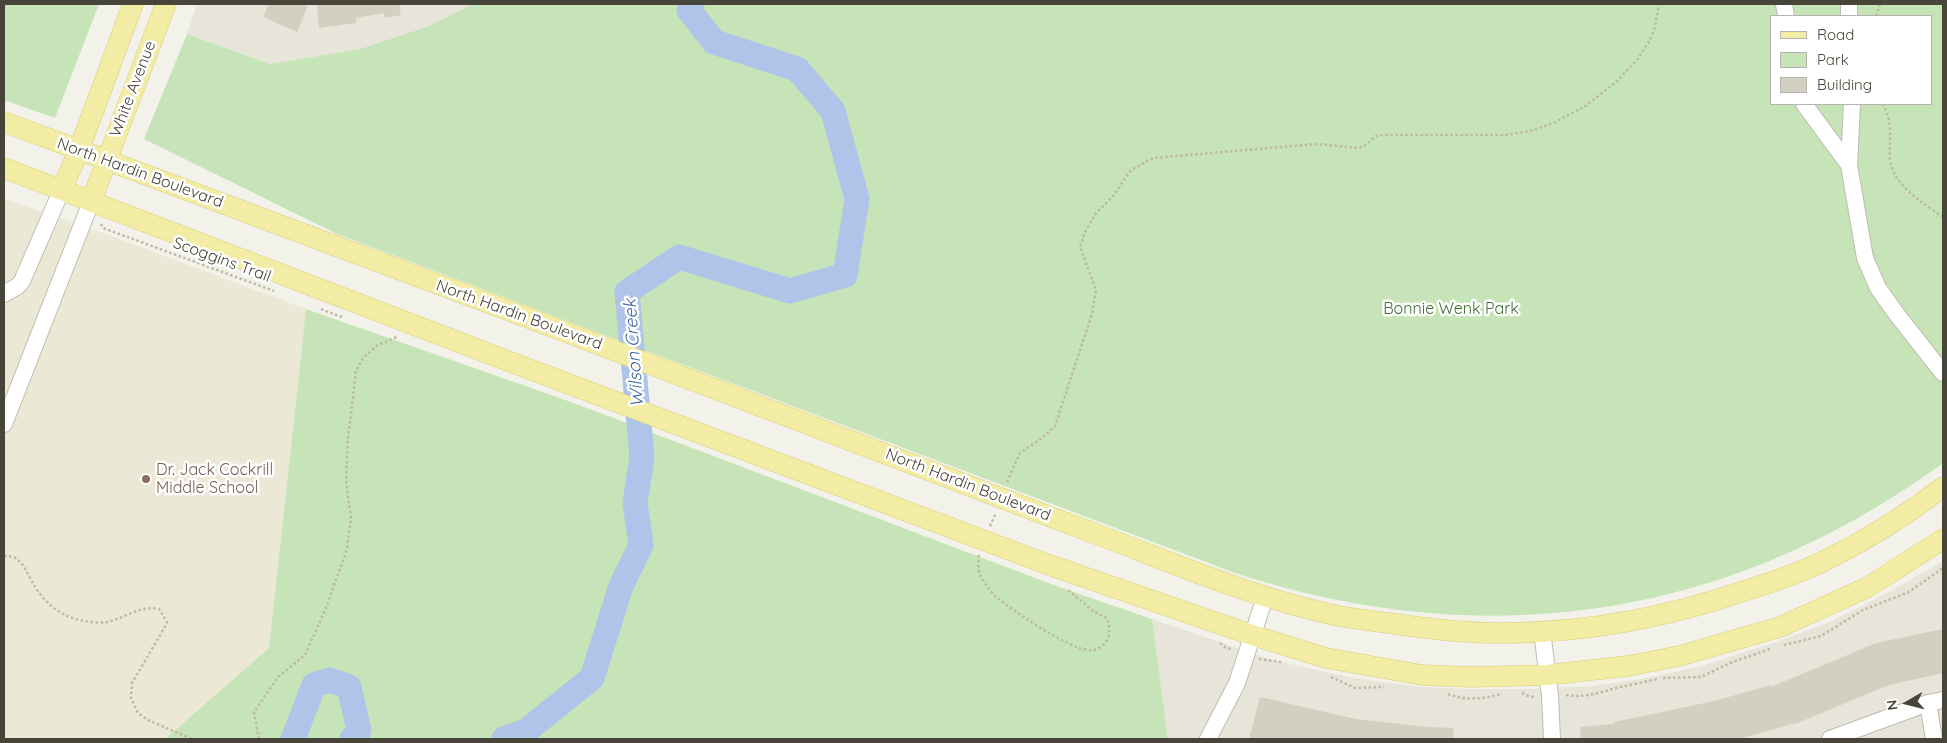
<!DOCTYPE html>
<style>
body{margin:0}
#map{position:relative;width:1947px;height:743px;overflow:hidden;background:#f3f2ea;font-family:Quicksand,sans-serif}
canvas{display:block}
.frame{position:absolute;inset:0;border:5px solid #474439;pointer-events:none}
.legend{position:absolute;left:1770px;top:15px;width:162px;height:90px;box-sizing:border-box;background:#fff;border:1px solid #b5b4b0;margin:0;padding:6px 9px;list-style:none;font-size:15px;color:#474439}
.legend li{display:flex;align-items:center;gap:10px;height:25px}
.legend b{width:25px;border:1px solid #b5b4b0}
.north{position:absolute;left:1882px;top:678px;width:50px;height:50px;-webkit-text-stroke:4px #fff;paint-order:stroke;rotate:262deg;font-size:14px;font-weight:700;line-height:20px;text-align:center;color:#474439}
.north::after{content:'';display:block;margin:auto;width:18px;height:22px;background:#474439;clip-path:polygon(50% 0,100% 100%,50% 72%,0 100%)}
</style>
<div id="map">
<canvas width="1947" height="743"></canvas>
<div class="frame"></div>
<ul class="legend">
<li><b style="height:6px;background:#f3eca4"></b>Road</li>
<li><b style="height:14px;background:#c7e3b8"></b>Park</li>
<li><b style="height:14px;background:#d4d0c1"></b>Building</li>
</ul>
<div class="north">N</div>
</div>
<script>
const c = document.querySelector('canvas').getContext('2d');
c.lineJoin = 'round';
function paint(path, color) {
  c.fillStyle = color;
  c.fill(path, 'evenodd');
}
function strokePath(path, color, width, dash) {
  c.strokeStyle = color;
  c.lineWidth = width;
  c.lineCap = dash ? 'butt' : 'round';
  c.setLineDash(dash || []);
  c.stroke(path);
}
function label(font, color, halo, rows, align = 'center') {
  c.font = font + ' Quicksand,sans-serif';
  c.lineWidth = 5;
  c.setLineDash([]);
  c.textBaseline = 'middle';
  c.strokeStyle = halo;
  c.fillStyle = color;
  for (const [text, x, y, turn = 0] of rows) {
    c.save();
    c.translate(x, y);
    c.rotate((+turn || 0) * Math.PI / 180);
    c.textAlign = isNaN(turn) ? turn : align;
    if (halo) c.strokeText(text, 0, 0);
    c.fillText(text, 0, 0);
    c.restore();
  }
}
const residential = new Path2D(`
 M197,4H473L429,26L360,49L270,64L187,34Z
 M1943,561V739H1168L1152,619L1272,660L1354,678L1420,687L1471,689H1528L1593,686L1647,678L1701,666L1770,644L1828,623L1889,592Z`);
const education = new Path2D(`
 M4,199L98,231L306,309L269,649L165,739H4Z`);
const green = new Path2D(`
 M4,4H99L55,118L4,100Z
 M473,4H1943V463C1729,619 1487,655 1235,573L337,234L144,139L187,34L270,64L360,49L429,26ZM1771,16H1931V104H1771Z
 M306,309L571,402L1059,587L1152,619L1168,739H165L269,648Z`);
const river = new Path2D(`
 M293,739L314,685L330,680L349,687L359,730L352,739
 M504,739L526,731L592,678L621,586L641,545L635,503L642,457L627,292L679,257L790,291L845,275L857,199L833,111L797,69L714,42L689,10L692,4`);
const building = new Path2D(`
 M269,4H302L308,6L297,32L263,17Z
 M317,4H399L401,15L385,18L384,13L356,18V23L319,28Z
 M1943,629V673L1889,685L1795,724V723L1739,739H1581L1580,727L1614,724V722L1714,701L1771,685V687L1876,643Z
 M1260,697L1356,719L1428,727L1454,728L1453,739H1249Z`);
const path = new Path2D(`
 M1876,16L1880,4
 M1882,104C1895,123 1888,141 1890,161C1894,186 1924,204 1943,217
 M101,224L103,228L274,291
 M321,309L344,318
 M1007,482L1020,453L1042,438L1055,426L1092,314L1096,290L1080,247L1085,232L1096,213L1113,196L1131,170L1153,158L1316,144L1358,148L1366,145L1376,136L1383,135H1506L1534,130L1553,123L1584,107L1616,82L1638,59L1650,40L1655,27L1659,4
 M990,526L996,513
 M979,555C978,562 978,571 981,577C985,583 990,591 995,596C1012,610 1067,648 1088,650C1093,651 1098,649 1102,646C1111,639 1110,629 1107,618L1093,611L1067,589
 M4,556C9,556 14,556 18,560C25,566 28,575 33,583C40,596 52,609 65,615C76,620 95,624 107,622C125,618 140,605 159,609L167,622L166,625L132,683L131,698L138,713L148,720L192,739
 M1220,643L1225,647L1233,650
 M1784,645L1821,636L1863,610L1909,592L1943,568
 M1259,659L1281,662
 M1331,677L1355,688L1384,687
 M1663,678L1701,677L1730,663L1770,649
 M1522,693L1531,697L1535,696
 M1448,694C1466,701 1483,699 1501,694
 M1566,695C1584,698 1598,693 1616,688C1629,685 1644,682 1658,679
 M259,739L254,712L278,677L305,655L326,608L347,549L351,518L346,480L348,438L356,371L363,358L378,345L397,337`);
const minor = new Path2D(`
 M1784,4L1786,16
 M1849,16V4
 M1804,104L1849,165
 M1852,104L1849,165L1865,258L1878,288L1898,316L1943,373
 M4,294L18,286L22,281L62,189
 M4,424L91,202
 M1542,631L1550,695L1552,739
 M1928,703L1934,739
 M1208,739L1237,683L1265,597
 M1830,739L1928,703L1943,700`);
const major = new Path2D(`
 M4,122C184,188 363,257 542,323
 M4,168L529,369
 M62,189L79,150L133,4
 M91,202L166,4
 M1072,525C1160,557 1247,597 1339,616C1355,619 1372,621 1389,623C1428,629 1469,634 1509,633C1588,632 1668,617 1744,591C1770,583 1797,574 1822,562C1865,541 1905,516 1943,487
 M1052,566L1252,635L1326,658L1422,675L1471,677L1547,675L1628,666L1679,656L1780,627L1868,587L1943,539`);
const majorBridge = new Path2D(`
 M542,323L1072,525
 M529,369L1052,566`);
const markers = [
 [146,479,5,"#8d6e63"]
];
const streetNames = [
 ["White Avenue",133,89,-69],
 ["North Hardin Boulevard",140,173,20],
 ["Scoggins Trail",222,260,20],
 ["North Hardin Boulevard",519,315,20],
 ["North Hardin Boulevard",968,485,21]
];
const parkNames = [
 ["Bonnie Wenk Park",1451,309]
];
const educationNames = [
 ["Dr. Jack Cockrill",156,470],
 ["Middle School",156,488]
];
const waterNames = [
 ["Wilson Creek",634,353,-94]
];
paint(residential, '#e7e5d9');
paint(education, '#ebe9d6');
paint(green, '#c7e3b8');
strokePath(river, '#aec5e9', 25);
paint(building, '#d4d0c1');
strokePath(minor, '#bebcae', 18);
strokePath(major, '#d7cd75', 21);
strokePath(path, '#beb9a1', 2.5, [2.5, 2.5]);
strokePath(minor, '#fff', 16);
strokePath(major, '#f3eca4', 20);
strokePath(majorBridge, '#d7cd75', 21, []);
strokePath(majorBridge, '#f3eca4', 20);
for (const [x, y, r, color] of markers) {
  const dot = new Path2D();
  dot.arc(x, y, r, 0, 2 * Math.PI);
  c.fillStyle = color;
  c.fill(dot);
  strokePath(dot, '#fff', 2);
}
label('16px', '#474439', '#fff', streetNames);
label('16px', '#3e7233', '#fff', parkNames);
label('16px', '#785e54', '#fff', educationNames, 'left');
label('italic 18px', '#3e66a7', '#fff', waterNames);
</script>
